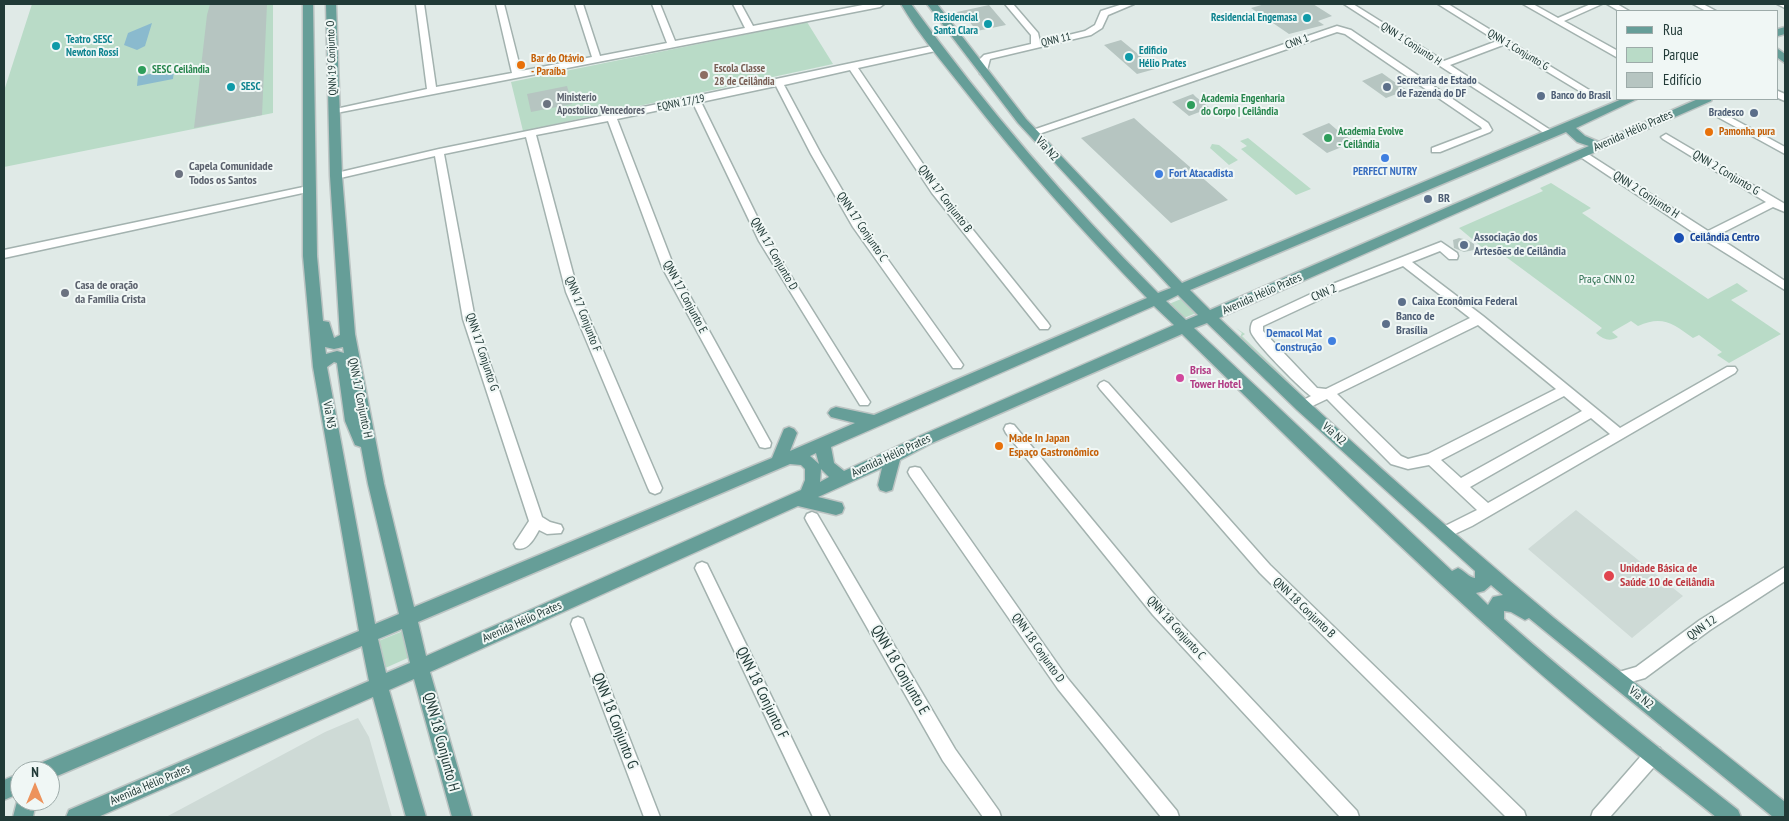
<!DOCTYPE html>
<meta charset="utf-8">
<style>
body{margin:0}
#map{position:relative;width:1789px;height:821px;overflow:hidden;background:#e0eae7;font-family:"PT Sans Narrow",sans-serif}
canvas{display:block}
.frame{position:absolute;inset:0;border:5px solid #213a37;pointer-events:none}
.legend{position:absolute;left:1616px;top:10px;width:162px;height:90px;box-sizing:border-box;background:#f0f7f5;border:1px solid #9daba9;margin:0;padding:6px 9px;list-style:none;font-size:15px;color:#213a37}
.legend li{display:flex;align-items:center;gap:10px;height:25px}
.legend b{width:25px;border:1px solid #9daba9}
.north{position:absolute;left:10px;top:761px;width:50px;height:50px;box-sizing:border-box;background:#f0f7f5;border:1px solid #9daba9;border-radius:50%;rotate:0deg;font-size:14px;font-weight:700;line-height:20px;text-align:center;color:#213a37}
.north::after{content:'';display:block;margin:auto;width:18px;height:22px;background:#ed935c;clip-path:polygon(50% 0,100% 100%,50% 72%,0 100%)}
</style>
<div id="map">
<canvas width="1789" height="821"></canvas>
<div class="frame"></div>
<ul class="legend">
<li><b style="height:6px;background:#669e98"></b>Rua</li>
<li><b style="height:14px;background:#b9dbc7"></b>Parque</li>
<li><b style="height:14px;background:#b6c5c1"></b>Edifício</li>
</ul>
<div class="north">N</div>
</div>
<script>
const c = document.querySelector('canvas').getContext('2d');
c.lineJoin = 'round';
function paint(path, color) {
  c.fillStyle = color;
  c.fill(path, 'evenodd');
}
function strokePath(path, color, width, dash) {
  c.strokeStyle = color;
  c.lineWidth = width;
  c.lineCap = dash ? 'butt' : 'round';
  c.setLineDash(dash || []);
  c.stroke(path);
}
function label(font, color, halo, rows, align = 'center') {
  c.font = font + ' "PT Sans Narrow",sans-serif';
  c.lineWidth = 4;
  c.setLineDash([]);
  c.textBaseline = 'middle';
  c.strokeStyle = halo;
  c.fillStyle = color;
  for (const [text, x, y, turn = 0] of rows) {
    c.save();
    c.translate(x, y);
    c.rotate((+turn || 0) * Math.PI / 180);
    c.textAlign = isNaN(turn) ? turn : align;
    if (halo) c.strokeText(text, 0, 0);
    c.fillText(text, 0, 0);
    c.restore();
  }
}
const built = new Path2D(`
 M1576,510L1683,596L1632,638L1528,549Z
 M358,718L369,737L392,817H166L325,732Z`);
const green = new Path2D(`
 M32,4H273V113L4,167V91Z
 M807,22L833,64L523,131L511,82Z
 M1248,138L1311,189L1296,195L1241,149L1247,146L1240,141Z
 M1212,144L1219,145L1238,160L1229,165L1210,148Z
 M1551,183L1591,208L1582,213L1708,299L1737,283L1748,291L1731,300L1781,334L1729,363L1717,355L1722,352L1699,335L1693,338C1673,324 1663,315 1638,326L1631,321L1612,332L1618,337C1610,342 1604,340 1596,333L1602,328L1498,251L1490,254L1459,228L1543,191L1540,188Z
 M1181,299L1196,313L1184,318L1169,304Z
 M1236,328L1245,334L1242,336L1306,398L1303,400L1239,339L1242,333Z
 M403,631L410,657L383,669L376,642Z`);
const water = new Path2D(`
 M152,23L145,46L137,50L124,45L128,33Z
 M174,70L173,79L137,86L138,76Z`);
const building = new Path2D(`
 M210,4H267L262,115L194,128L207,15Z
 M1265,4H1313L1332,16L1318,21L1324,25L1289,34L1251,8Z
 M989,5L1006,25L977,31L968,20L963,21L957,12Z
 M1121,40L1155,68V69L1137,74L1104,45Z
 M1382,73L1396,83L1407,90L1386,98L1362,81Z
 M567,86L572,104L531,112L527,94Z
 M1193,94L1196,97L1210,108L1189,116L1172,102Z
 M1134,118L1145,128L1228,200L1171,223L1081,138Z
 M1329,123L1336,129L1354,142L1327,153L1302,134Z
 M1459,238L1468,240L1474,244V250L1464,252L1454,248L1453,240Z`);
const minor = new Path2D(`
 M416,4H424L436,87L512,73L496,4H504L521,71L592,57L575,4H583L600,56L667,43L652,4H660L675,41L745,28L733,4H741L753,26L868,4H884L880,7L331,114V110L427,89Z
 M1005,4H1013L1038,33L1040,42L1085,31L1095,25L1101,11L1123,4H1134L1108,15L1102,28L1091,35L990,59L986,74H980L979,60L984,55L1031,44V35Z
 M1344,4H1353L1444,61L1497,41L1438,4H1448L1599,96L1597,98H1591L1503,45L1450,65L1555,133L1553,135H1547Z
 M1523,4H1533L1558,18L1591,4H1602L1564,21L1618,51V58Z
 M1607,4H1617L1629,11H1619Z
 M1693,4H1703L1716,11H1706Z
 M1777,4H1785V8Z
 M1337,26L1351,30L1488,123L1492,130L1490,132L1440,152H1432V148L1482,129L1481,127L1345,34L1337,32L1036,135H1030L1028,133L1030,131Z
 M937,45L940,46V50L858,68L940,189L1048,323L1050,326L1048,329H1040L932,193L850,70L784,85L821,154L861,222L961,362L963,365L961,368H953L853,227L811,154L776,86L701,102L769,241L868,399L870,402L868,405H860L759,241L693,103L617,119L674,267L771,443L770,447L765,448L760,447L662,267L608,121L536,135L578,292L662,488L660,492L655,494L650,492L648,488L566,292L526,137L444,154L475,319L542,517L550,522L561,525L563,529L561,533L547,534L539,530C534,539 527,552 516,548L514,544L529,521L463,319L435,156L336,179L332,178V174L439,149L606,115L611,112L615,113Z
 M1778,91L1785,94V101L1778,98Z
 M1717,110L1785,147V154L1714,115L1712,113Z
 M1666,134L1785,204V212L1773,207L1716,236L1785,281V290L1703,239L1576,154L1577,152H1585L1708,231L1766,202L1663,139L1661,137Z
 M308,186L312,187L313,189L312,191L4,258V250Z
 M1441,242L1457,253L1458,256L1457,259H1449L1440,251L1412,262L1483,316L1620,428L1727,367H1735L1737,370L1735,373L1472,526L1444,539L1439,537L1437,533L1439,529L1477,510L1429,465L1408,469L1391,464L1327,399L1306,409H1298L1296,406L1298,403L1311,396C1301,389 1255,343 1251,332C1250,329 1251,324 1253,321L1330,285ZM1403,266L1470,318L1326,389L1317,388L1263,331V326L1338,291ZM1478,325L1556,389L1428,454L1408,459L1401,456L1337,394ZM1564,396L1582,411L1461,478L1441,460ZM1591,418L1610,434L1488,503L1470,487Z
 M1104,381L1108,383L1270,565L1524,811L1526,817H1506L1260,573L1100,389L1098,386L1100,383Z
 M1010,424L1014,425L1163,605L1357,811L1359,817H1340L1153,615L1006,433L1004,429L1006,425Z
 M915,467L920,468L1068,679L1177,811L1179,817H1161L1058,689L910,476L908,472L910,468Z
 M812,512L817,514L955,749L999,811L1001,817H983L943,761L807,522L805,518L807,514Z
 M702,562L707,564L830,817H813L695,568L697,564Z
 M1785,567V581L1710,630L1645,678L1617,686L1612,684L1609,679L1612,674L1636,667L1700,620Z
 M578,617L583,619L585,624L660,817H644L571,624L573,619Z
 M1654,746L1660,748L1662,754L1660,760L1610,817H1591L1593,811L1648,748Z`);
const major = new Path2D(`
 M303,4H313L317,256L323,321L329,322L334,338L340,335L330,176L326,4H336L342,176L355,334L384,484L414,607L772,458L784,429L789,427L794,429L797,433L790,451L855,423L831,417L828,413L831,409L836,407L874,415L1147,298C1083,232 1022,164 966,92C944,64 919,35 901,4H911C986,107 1068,203 1158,293L1171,288L1018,123L927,4H937L1026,119L1182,283L1622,99H1637L1576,128L1585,136L1599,142L1698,99H1712L1711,101L1219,318C1327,421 1439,522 1554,618C1630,680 1708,740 1785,802V817H1773L1529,618L1525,620L1511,612L1504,611V619C1580,686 1659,748 1738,810L1741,817H1716C1649,764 1582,711 1518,654C1402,551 1292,442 1182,334L932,443L900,460L892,490L886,492L880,490L878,485L882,468L818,497L842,503L844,508L842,513L836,515L798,506L430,672L472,817H452L414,679L389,690L426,817H406L373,697L98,817H66L69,810L369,681L362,646L50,779V771H35L38,764L359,631L313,367L303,256ZM1566,132L1577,142L1589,146L1210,310L1190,290ZM1178,295L1198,315L1186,320L1166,301ZM1154,306L1174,325L922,435L844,471L834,463L831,447ZM1207,323L1297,410L1475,571V578C1468,577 1465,571 1458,568L1452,571L1194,328ZM325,347L334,349L343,347L344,353L337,351L326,354ZM334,362L337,363L345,421L355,445L361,447L368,484L399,614L375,624L327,367ZM816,453L819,464L810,456ZM790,464L801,465L805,469V480L801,490L426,656L418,622ZM821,469L829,477L820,482ZM1491,585L1503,595L1493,597L1488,605L1476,593L1484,591ZM402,629L410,663L386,673L378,639Z
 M1785,27V34L1778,36V29Z
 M1778,49L1785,54V63L1778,58Z
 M20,773V793L4,800V780Z
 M19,794L20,801H36L33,817H13Z`);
const markers = [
 [1307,18,5,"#0f9aa8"],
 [988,24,5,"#0f9aa8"],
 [56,46,5,"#0f9aa8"],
 [1129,57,5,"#0f9aa8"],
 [521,65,5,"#e8710a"],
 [142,70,5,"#2e9e5b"],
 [704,75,5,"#8d6e63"],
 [231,87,5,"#0f9aa8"],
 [1387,87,5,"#5c6f8a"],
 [1541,96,5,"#5c6f8a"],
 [547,104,5,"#6b7280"],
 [1191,105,5,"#2e9e5b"],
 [1754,113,5,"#5c6f8a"],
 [1709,132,5,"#e8710a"],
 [1328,138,5,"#2e9e5b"],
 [1385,158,5,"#3f7fe0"],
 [179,174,5,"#6b7280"],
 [1159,174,5,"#3f7fe0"],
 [1428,199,5,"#5c6f8a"],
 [1679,238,6,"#1a4fb4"],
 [1464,245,5,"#5c6f8a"],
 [65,293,5,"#6b7280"],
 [1402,302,5,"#5c6f8a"],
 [1386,324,5,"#5c6f8a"],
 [1332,341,5,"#3f7fe0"],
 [1180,378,5,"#d1479c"],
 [999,446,5,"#e8710a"],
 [1609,576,6,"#e0444e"]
];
const farCulturenames = [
 ["Residencial",978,18,"right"],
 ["Santa Clara",978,31,"right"],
 ["Residencial Engemasa",1297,18,"right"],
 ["Teatro SESC",66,40],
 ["Newton Rossi",66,53],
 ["Edificio",1139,51],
 ["Hélio Prates",1139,64],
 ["SESC",241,87]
];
const farStreetnames = [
 ["QNN 11",1056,40,-13],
 ["CNN 1",1297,42,-20],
 ["QNN 1 Conjunto H",1411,44,33],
 ["QNN 1 Conjunto G",1518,50,31],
 ["QNN 19 Conjunto O",332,58,-92],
 ["EQNN 17/19",681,103,-11]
];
const farFoodnames = [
 ["Bar do Otávio",531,59],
 ["- Paraíba",531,72],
 ["Pamonha pura",1719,132]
];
const farEducationnames = [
 ["Escola Classe",714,69],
 ["28 de Ceilândia",714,82]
];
const farLeisurenames = [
 ["SESC Ceilândia",152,70],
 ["Academia Engenharia",1201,99],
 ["do Corpo | Ceilândia",1201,112],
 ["Academia Evolve",1338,132],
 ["- Ceilândia",1338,145]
];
const farServicenames = [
 ["Secretaria de Estado",1397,81],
 ["de Fazenda do DF",1397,94],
 ["Banco do Brasil",1551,96],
 ["Bradesco",1744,113,"right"]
];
const farWorshipnames = [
 ["Ministerio",557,98],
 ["Apostolico Vencedores",557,111]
];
const farShopnames = [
 ["PERFECT NUTRY",1385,172]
];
const streetNames = [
 ["Avenida Hélio Prates",1633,131,-24],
 ["Via N2",1047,149,48],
 ["QNN 2 Conjunto G",1726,173,31],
 ["QNN 2 Conjunto H",1646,195,33],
 ["QNN 17 Conjunto B",945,199,53],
 ["QNN 17 Conjunto C",862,227,56],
 ["QNN 17 Conjunto D",774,254,60],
 ["CNN 2",1324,293,-23],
 ["Avenida Hélio Prates",1262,294,-24],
 ["QNN 17 Conjunto E",685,297,62],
 ["QNN 17 Conjunto F",583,314,69],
 ["QNN 17 Conjunto G",482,352,72],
 ["QNN 17 Conjunto H",360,398,79],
 ["Via N3",329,415,80],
 ["Via N2",1334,434,42],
 ["Avenida Hélio Prates",891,456,-25],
 ["QNN 18 Conjunto B",1304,608,44],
 ["Avenida Hélio Prates",522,622,-24],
 ["QNN 18 Conjunto C",1176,628,48],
 ["QNN 12",1702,628,-35],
 ["QNN 18 Conjunto D",1038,648,55],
 ["Via N2",1641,698,39],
 ["Avenida Hélio Prates",150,785,-23]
];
const worshipNames = [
 ["Capela Comunidade",189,167],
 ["Todos os Santos",189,181],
 ["Casa de oração",75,286],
 ["da Família Crista",75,300]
];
const shopNames = [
 ["Fort Atacadista",1169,174],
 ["Demacol Mat",1322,334,"right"],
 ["Construção",1322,348,"right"]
];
const serviceNames = [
 ["BR",1438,199],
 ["Associação dos",1474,238],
 ["Artesões de Ceilândia",1474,252],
 ["Caixa Econômica Federal",1412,302],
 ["Banco de",1396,317],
 ["Brasília",1396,331]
];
const transitNames = [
 ["Ceilândia Centro",1690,238]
];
const parkNames = [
 ["Praça CNN 02",1607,280]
];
const hotelNames = [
 ["Brisa",1190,371],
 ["Tower Hotel",1190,385]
];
const foodNames = [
 ["Made In Japan",1009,439],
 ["Espaço Gastronômico",1009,453]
];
const healthNames = [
 ["Unidade Básica de",1620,569],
 ["Saúde 10 de Ceilândia",1620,583]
];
const nearStreetnames = [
 ["QNN 18 Conjunto E",900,670,60],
 ["QNN 18 Conjunto F",762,693,64],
 ["QNN 18 Conjunto G",615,721,69],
 ["QNN 18 Conjunto H",441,742,75]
];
paint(built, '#cedad6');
paint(green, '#b9dbc7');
paint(water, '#8abace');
paint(building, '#b6c5c1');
strokePath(minor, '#a3b2af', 3);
strokePath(major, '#bcc4c3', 3);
paint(minor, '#fff');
paint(major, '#669e98');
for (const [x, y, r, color] of markers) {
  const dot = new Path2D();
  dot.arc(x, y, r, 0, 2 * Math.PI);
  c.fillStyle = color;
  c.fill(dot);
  strokePath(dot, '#f0f7f5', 2);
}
label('bold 11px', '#0d838f', '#f0f7f5', farCulturenames, 'left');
label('11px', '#213a37', '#f0f7f5', farStreetnames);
label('bold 11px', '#c56008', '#f0f7f5', farFoodnames, 'left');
label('bold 11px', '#785e54', '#f0f7f5', farEducationnames, 'left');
label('bold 11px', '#27864d', '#f0f7f5', farLeisurenames, 'left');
label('bold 11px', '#4e5e75', '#f0f7f5', farServicenames, 'left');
label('bold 11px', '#5b616d', '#f0f7f5', farWorshipnames, 'left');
label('bold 11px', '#366cbe', '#f0f7f5', farShopnames);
label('12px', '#213a37', '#f0f7f5', streetNames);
label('bold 12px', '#5b616d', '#f0f7f5', worshipNames, 'left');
label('bold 12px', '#366cbe', '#f0f7f5', shopNames, 'left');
label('bold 12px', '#4e5e75', '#f0f7f5', serviceNames, 'left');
label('bold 12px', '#164399', '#f0f7f5', transitNames, 'left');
label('12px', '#2d6f50', '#f0f7f5', parkNames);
label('bold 12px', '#b23c85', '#f0f7f5', hotelNames, 'left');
label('bold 12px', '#c56008', '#f0f7f5', foodNames, 'left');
label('bold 12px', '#be3a42', '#f0f7f5', healthNames, 'left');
label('15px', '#213a37', '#f0f7f5', nearStreetnames);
</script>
